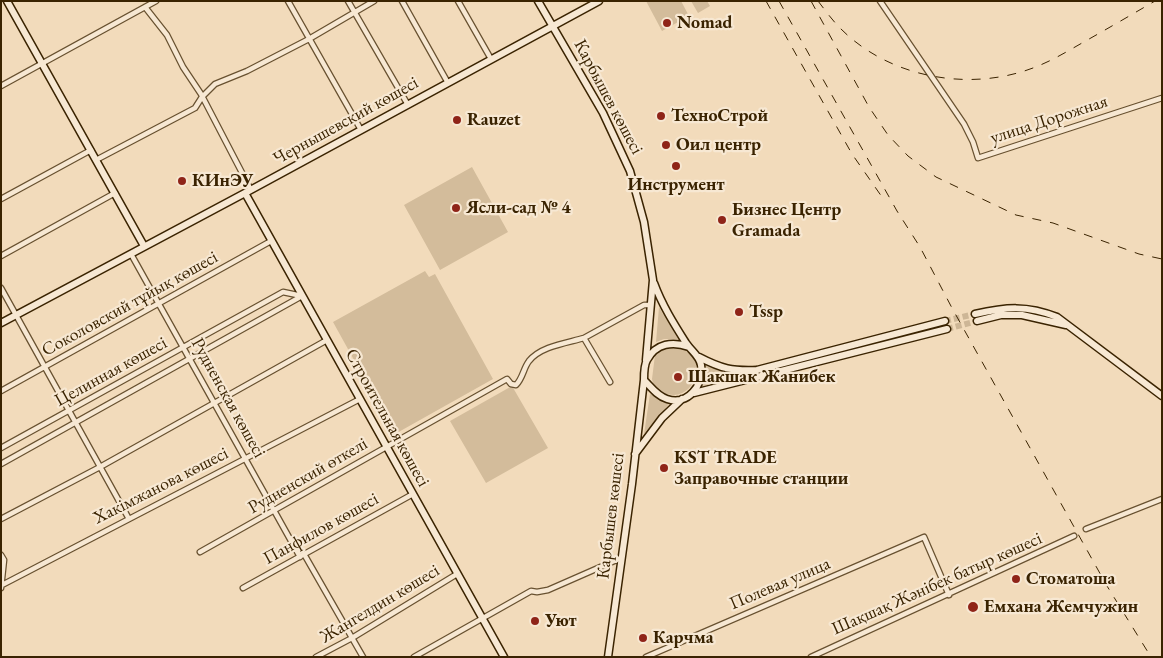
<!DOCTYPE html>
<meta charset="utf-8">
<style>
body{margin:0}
#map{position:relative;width:1163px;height:658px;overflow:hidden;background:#f2dbbb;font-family:"EB Garamond",serif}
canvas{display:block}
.frame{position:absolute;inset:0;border:2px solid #3a2301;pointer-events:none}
</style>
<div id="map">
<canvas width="1163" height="658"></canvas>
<div class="frame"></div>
</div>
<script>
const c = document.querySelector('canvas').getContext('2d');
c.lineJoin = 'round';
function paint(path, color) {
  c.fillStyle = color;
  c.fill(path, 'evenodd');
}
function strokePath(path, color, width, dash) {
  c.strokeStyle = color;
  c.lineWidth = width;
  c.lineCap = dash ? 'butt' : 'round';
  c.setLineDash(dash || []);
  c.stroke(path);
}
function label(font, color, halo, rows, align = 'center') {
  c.font = font + ' "EB Garamond",serif';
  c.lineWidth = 4.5;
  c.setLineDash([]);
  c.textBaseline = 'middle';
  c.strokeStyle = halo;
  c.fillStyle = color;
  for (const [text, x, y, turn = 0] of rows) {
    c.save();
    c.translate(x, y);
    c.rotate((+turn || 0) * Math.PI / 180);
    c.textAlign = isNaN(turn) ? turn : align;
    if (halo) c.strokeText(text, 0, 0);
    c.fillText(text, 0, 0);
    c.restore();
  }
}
const green = new Path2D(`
 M646,1H681L689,16L662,31Z
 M691,1H707L710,6L698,13Z
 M472,167L508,232L440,270L404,205Z
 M425,271L429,277L435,274L493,379L395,434L333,322Z
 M659,307L678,339H664L656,342Z
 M674,346C713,351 696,406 664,393C658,391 653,386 652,379L655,355L666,347Z
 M705,364L728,370L731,372L730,378L702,386L705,375Z
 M512,386L548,448L486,483L450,421Z
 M650,394L669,404L644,434Z`);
const secondaryTunnel = new Path2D(`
 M945,321L975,314
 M947,329L977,321`);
const street = new Path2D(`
 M288,1L361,130
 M348,1L408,105
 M402,1L448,83
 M458,1L491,59
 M880,1L964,124L973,142L978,158L1162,98
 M145,7L167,35L183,67L201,94L251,190
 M1,86L156,1
 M96,160L195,108L202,97L215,84L247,71L309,39L374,1
 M1,199L91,150
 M131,254L300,557
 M1,256L115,193
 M1,288L129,519
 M610,382L584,338L644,305H651
 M1,391L271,241
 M1,448L283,292L302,296
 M1,464L302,296
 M1,519L100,467L327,340
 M1086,529L1162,499
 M200,552L507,379L511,384L516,385C523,378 523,369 529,361C541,346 567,343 584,338
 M304,554L363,657
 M1,555L4,560L1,588
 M2,585L360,399
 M243,588L413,494
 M316,657L352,638L457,574
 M414,657L531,591L537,592L548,590L621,558
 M646,657L924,537L949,595
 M811,657L1074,536`);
const secondary = new Path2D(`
 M7,1L144,246
 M538,1L603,113L630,171L644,222L653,280L646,360
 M245,193L504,657
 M654,283C662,305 674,324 686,343C692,352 699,355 701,365C704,385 688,406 667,399C657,396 651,387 644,380C644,374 644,365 647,360C656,343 673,341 689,347
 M975,314C1006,307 1027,305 1057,317L1162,396
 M977,321L1001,315H1022L1066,325
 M1,323L245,193L599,1
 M699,357C722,369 732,371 757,370L945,321
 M694,393L947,329
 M635,454L662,418L682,399
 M608,657L632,484L644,380`);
const rail = new Path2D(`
 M766,1L852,154L882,197
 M779,1L897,211L920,247L952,308L1107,586L1151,657
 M811,1L869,107L888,135L908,156L936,177L1016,215L1053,223L1139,254L1162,259
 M818,1C825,10 832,20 840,28C890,79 973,93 1038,66C1053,60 1068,51 1082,43C1107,29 1131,15 1155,1`);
const markers = [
 [667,23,5,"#8f2418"],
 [661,116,5,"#8f2418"],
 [457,120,5,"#8f2418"],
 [666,145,5,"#8f2418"],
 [676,166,5,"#8f2418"],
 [182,181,5,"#8f2418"],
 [456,208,5,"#8f2418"],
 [722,220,5,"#8f2418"],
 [739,312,5,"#8f2418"],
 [678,377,5,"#8f2418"],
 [664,468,5,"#8f2418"],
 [1016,579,5,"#8f2418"],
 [973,607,6,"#8f2418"],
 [535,621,5,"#8f2418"],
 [643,638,5,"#8f2418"]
];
const poiNames = [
 ["Nomad",677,23],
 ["ТехноСтрой",671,116],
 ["Rauzet",467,120],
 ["Оил центр",676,145],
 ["КИнЭУ",192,181],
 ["Инструмент",676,185,"center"],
 ["Ясли-сад № 4",466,208],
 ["Бизнес Центр",732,210],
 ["Gramada",732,231],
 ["Tssp",749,312],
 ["Шакшак Жанибек",688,377],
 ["KST TRADE",674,458],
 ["Заправочные станции",674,479],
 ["Стоматоша",1026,579],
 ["Емхана Жемчужин",984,607],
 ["Уют",545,621],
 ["Карчма",653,638]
];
const streetNames = [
 ["Карбышев көшесі",608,97,62],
 ["улица Дорожная",1049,120,-18],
 ["Чернышевский көшесі",346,121,-29],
 ["Соколовский тұйық көшесі",130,304,-29],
 ["Целинная көшесі",111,372,-29],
 ["Рудненская көшесі",228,398,61],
 ["Строительная көшесі",387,418,61],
 ["Рудненский өткелі",308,476,-30],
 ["Хакімжанова көшесі",161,486,-27],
 ["Карбышев көшесі",611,516,-83],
 ["Панфилов көшесі",321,529,-29],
 ["Полевая улица",780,584,-23],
 ["Шақшақ Жәнібек батыр көшесі",937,584,-24],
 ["Жангелдин көшесі",380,604,-31]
];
paint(green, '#d3bc9b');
strokePath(secondaryTunnel, '#cdb696', 6, [6, 3]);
strokePath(street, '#685130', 7);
strokePath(secondary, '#3a2301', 9);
strokePath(street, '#f7e8d3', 4.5);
strokePath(secondary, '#f7e8d3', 6);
strokePath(rail, '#3a2301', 1, [9, 9]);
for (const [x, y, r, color] of markers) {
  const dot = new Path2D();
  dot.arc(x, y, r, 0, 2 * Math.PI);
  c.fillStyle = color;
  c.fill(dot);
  strokePath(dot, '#f7e8d3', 2);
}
label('bold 18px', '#3a2301', '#f7e8d3', poiNames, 'left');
label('18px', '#3a2301', '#f7e8d3', streetNames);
</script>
